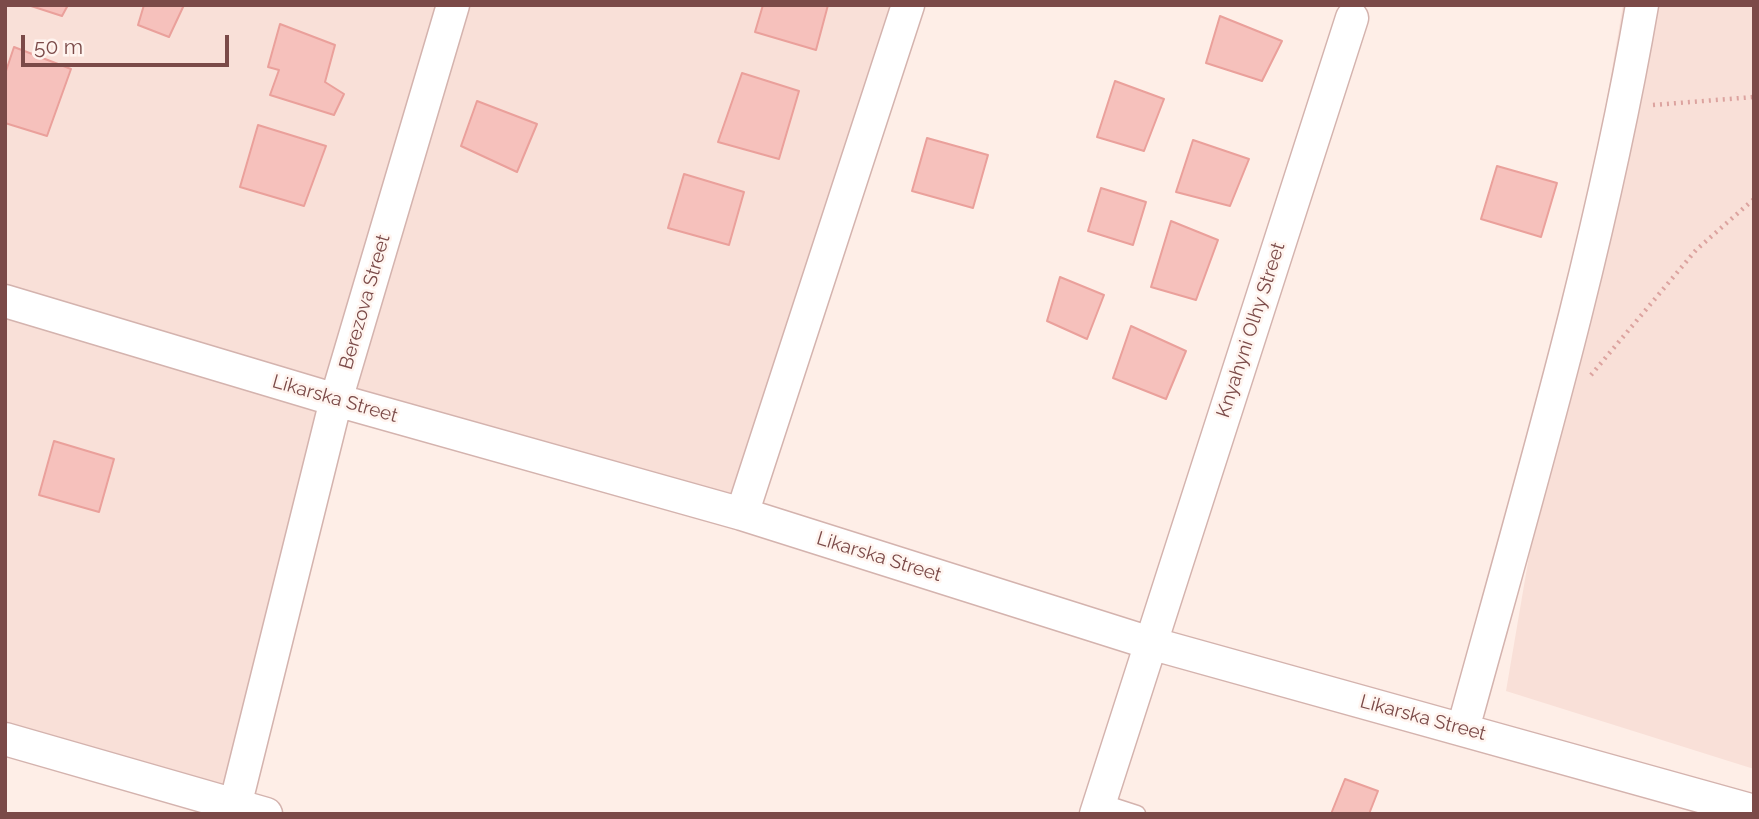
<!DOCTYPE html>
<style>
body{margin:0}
#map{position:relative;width:1759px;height:819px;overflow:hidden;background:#feeee7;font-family:Raleway,sans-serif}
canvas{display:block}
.frame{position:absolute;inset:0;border:7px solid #7b4a48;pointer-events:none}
.scale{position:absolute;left:21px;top:35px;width:208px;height:32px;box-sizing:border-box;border:4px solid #7b4a48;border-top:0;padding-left:9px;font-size:21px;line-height:24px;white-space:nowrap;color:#7b4a48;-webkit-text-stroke:5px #fff4ef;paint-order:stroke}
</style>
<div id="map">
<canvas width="1759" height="819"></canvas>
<div class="frame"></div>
<div class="scale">50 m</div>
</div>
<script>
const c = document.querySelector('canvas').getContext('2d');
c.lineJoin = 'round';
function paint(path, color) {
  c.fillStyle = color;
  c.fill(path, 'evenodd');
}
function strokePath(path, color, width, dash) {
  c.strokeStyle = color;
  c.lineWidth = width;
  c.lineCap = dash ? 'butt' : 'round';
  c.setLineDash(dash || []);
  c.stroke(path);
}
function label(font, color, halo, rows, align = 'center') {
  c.font = font + ' Raleway,sans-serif';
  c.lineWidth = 5;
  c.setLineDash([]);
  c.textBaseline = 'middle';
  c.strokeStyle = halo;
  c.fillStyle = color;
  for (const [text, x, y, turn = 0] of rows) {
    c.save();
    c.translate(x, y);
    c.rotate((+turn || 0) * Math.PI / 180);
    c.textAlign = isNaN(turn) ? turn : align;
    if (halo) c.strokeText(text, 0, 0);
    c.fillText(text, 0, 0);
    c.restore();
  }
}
const residential = new Path2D(`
 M5,5H908L742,514L336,400L235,805L5,739Z
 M1623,5H1754V769L1506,691Z`);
const building = new Path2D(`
 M28,5H68L62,16Z
 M144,5H184L169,37L138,25Z
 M763,5H828L816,50L755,32Z
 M1220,16L1282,41L1262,81L1206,63Z
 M280,24L335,45L325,82L344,94L334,115L270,95L279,70L268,67Z
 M14,47L71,69L47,136L5,123V74Z
 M742,73L799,91L779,159L718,142Z
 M1115,81L1164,99L1144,151L1097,137Z
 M477,101L537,124L517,172L461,146Z
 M258,125L326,146L304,206L240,187Z
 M927,138L988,155L973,208L912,191Z
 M1193,140L1249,159L1230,206L1176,192Z
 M1497,166L1557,183L1541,237L1481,219Z
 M684,174L744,192L729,245L668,228Z
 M1101,188L1146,202L1133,245L1088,231Z
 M1171,221L1218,240L1196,300L1151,287Z
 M1060,277L1104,295L1087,339L1047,321Z
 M1131,326L1186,351L1166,399L1113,378Z
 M54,441L114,459L99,512L39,495Z
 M1345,779L1378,791L1369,814H1331Z`);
const path = new Path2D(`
 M1653,105L1754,97
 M1591,375L1696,250L1754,199`);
const service = new Path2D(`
 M1100,802L1137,814`);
const minor = new Path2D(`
 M5,301L336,400L742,514L1150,643L1754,811
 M742,514L908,5
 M1463,729C1529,489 1600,250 1642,5
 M5,739L266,814
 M233,814L336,400L453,5
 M1096,814L1352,18`);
const streetNames = [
 ["Berezova Street",365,302,-74],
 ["Knyahyni Olhy Street",1251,330,-72],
 ["Likarska Street",335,399,16],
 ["Likarska Street",879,557,17],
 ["Likarska Street",1423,718,15]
];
paint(residential, '#f9e0d8');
paint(building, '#f6c1bc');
strokePath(building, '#eaa09b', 2);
strokePath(service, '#d4b3ae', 19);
strokePath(minor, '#d4b3ae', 35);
strokePath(path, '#dca39f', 4.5, [2, 5]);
strokePath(service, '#fff', 16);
strokePath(minor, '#fff', 32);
label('19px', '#7b4a48', '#fff4ef', streetNames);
</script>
